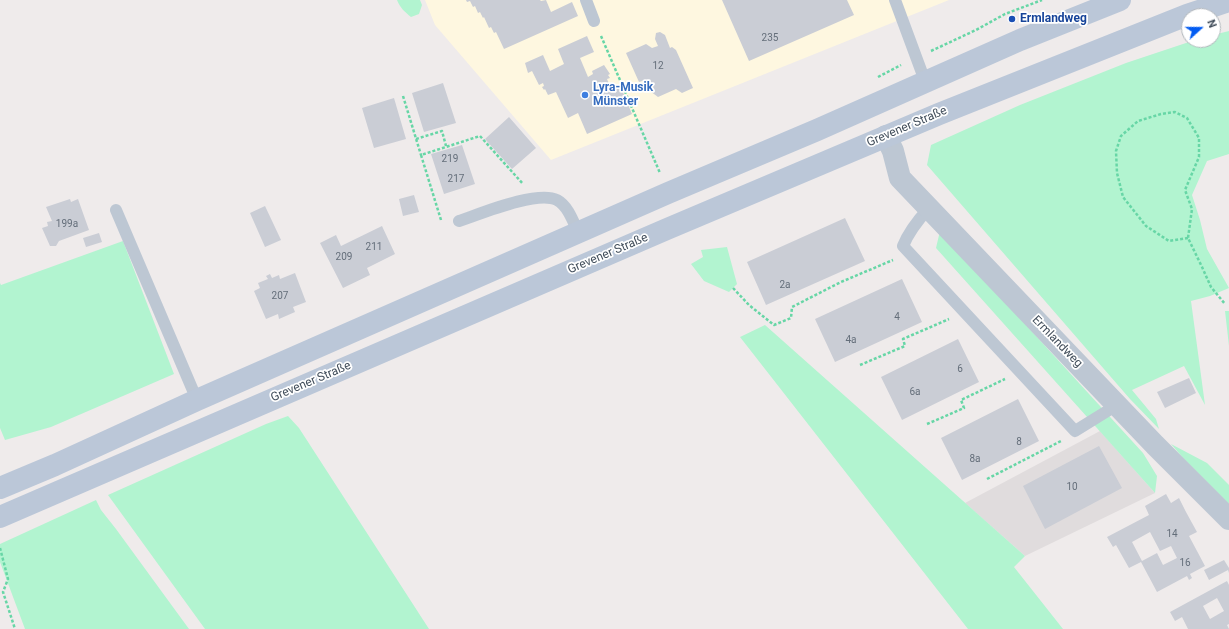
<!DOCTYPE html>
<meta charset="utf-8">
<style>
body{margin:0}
#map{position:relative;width:1229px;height:629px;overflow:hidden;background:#efebeb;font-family:Roboto,sans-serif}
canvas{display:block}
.north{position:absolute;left:1181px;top:8px;width:40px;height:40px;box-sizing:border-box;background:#fff;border:1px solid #b3b8bd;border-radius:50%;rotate:69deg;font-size:11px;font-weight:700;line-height:16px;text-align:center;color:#424e5b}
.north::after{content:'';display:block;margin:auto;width:14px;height:18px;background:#035cf2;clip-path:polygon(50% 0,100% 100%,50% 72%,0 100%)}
</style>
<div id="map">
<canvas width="1229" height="629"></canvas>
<div class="north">N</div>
</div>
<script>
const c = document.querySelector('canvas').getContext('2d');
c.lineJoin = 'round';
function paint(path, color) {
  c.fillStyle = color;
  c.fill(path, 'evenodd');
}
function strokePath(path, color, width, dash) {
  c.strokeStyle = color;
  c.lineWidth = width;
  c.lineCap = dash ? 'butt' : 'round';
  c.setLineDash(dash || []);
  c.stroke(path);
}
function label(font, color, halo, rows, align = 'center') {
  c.font = font + ' Roboto,sans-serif';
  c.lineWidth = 3.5;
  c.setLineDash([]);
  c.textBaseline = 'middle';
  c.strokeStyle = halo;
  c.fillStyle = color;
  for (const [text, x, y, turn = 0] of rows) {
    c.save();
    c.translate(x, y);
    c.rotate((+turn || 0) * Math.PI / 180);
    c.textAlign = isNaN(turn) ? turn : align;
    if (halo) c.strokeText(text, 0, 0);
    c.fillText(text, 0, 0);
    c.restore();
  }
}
const commercial = new Path2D(`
 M425,0H949L551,160L435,25Z`);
const education = new Path2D(`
 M1100,431L1155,493L1025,556L965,503Z`);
const green = new Path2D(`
 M397,0H420L422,5L419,14L411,17C405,12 400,8 397,0Z
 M1229,31V154L1207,161L1192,195L1200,220L1207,249L1229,288L1210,296L1191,301L1205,405L1184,366L1132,390L1156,419L1159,429L1130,399L927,165L931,145L1020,105L1126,63L1195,40H1213V35Z
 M940,231L1143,453L1157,476L1155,493L936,248Z
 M123,241L174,374L51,427L5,440L0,428V283L1,285Z
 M727,247L737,284L729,292L704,281L691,264L703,257L701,250Z
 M1225,311H1229V346Z
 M765,325L1025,556L1014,567L1063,629H968L740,337Z
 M288,416L299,428L429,629H205L108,495L266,424Z
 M1171,444L1207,463L1229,485V504L1184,459Z
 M96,500L101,510L116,529L189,629H25L0,562V544Z`);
const building = new Path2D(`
 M466,0H540L541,1L546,0L551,12L572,2L578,16L504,49L496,32L494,33L491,27L489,28L484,17L483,18L480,12L478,13L475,6L473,7L470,1L467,2Z
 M722,0H847L854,15L749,61Z
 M660,32L665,35L670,48L672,47L676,50L693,88L682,93L676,89L658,97L650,91L645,80L639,82L626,53L646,44L652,48L658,46L655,39L656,33Z
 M587,36L594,52L580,58L588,77L593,74L592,71L604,65L610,74L608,75L610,78L607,79L611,89L620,85L632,114L587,134L578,113L568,118L556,92L548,95L545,89L544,90L542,87L544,86L543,83L539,85L532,71L528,73L525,63L543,55L550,71L564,64L558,49Z
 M443,83L456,123L424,132L412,93Z
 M394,98L406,139L374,148L362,108Z
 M509,117L536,148L512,169L485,139Z
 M462,145L475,184L444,194L431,154Z
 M414,195L419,212L403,216L399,199Z
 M70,199L71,202L78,199L89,230L59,241L56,246H50L42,228L48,226L47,222L52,221L46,207Z
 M265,206L281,240L265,247L250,213Z
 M845,218L865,261L766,305L747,262Z
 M382,226L395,254L367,268L370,275L343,288L320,243L336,235L341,246Z
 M99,233L102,242L86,247L83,238Z
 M295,273L306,302L293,307L295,312L279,319L278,314L266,319L254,291L260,288L258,283L268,279L266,276L270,274L272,278L279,275L280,279Z
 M902,279L922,322L835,362L815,319Z
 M958,339L979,382L902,420L881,377Z
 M1189,378L1196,393L1165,408L1157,392Z
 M1018,399L1039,441L962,480L941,438Z
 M1099,446L1122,488L1045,529L1023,486Z
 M1166,494L1171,503L1179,498L1186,512L1197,532L1189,536L1205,566L1190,574L1192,578L1189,580L1187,576L1157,592L1141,562L1129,568L1116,545L1113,547L1107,537L1149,515L1145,506ZM1150,532L1160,551L1171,546L1177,558L1163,565L1157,553L1142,561L1132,542Z
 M1224,560L1229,568V573L1228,570L1209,580L1204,570Z
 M1227,581L1229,585V624L1227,625L1229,629H1188L1182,617L1175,621L1170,612ZM1217,598L1224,611L1210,619L1203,606Z`);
const path = new Path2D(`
 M601,36L660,173
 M931,51L976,30L1005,14L1042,0
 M878,77L901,65
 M403,96L421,155
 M416,139L442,131L446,146
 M441,220L421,155L480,136L523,184
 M1188,238L1169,241L1146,226L1123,197L1117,173L1116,151L1121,136L1138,121L1161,114L1175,112L1187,118L1199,138V157L1185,190L1192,209L1188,238L1202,267L1211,287L1225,304
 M733,288L749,305L774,325L791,318L792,307L841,282L893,260
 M860,365L905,346L903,339L949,319
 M927,424L964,408L961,400L1005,379
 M987,479L1061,441
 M0,548L8,579L3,592L15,629`);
const lane = new Path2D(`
 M586,0L594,21
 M895,0L925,81
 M929,208C918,220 909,231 903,246L1075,431L1117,405
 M116,210L197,400
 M459,221C480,214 537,190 557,200C568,206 573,221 578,232`);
const street = new Path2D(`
 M886,136L893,151L900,178L1155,445L1229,519`);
const secondary = new Path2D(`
 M0,488L55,465L197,400L668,193L817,130L1020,40L1120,0
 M0,517L667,229L939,114L1187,15L1229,1`);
const markers = [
 [1012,19,4,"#1a4fb4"],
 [585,95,4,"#3f7fe0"]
];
const numberNames = [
 ["235",770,38],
 ["12",658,66],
 ["219",450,159],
 ["217",456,179],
 ["199a",67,224],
 ["211",374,247],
 ["209",344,257],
 ["2a",785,285],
 ["207",280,296],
 ["4",897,317],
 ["4a",851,340],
 ["6",960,369],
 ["6a",915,392],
 ["8",1019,442],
 ["8a",975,459],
 ["10",1072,487],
 ["14",1172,534],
 ["16",1185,563]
];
const transitNames = [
 ["Ermlandweg",1020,19]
];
const shopNames = [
 ["Lyra-Musik",593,88],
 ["Münster",593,102]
];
const streetNames = [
 ["Grevener Straße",907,127,-23],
 ["Grevener Straße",608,254,-23],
 ["Ermlandweg",1057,342,46],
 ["Grevener Straße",311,382,-23]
];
paint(commercial, '#fef7e0');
paint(education, '#e0dcdd');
paint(green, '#b2f4d0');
paint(building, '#cacdd5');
strokePath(path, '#67d6a6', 2.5, [3, 2]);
strokePath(lane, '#bdc7d3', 12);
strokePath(street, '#bdc7d3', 22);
strokePath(secondary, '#bbc7d8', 22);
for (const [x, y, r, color] of markers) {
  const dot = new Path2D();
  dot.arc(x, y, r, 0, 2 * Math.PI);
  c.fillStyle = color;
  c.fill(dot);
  strokePath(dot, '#fff', 1.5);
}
label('10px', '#646e7a', null, numberNames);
label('bold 12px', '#164399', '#fff', transitNames, 'left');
label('bold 12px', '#366cbe', '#fff', shopNames, 'left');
label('12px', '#424e5b', '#fff', streetNames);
</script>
